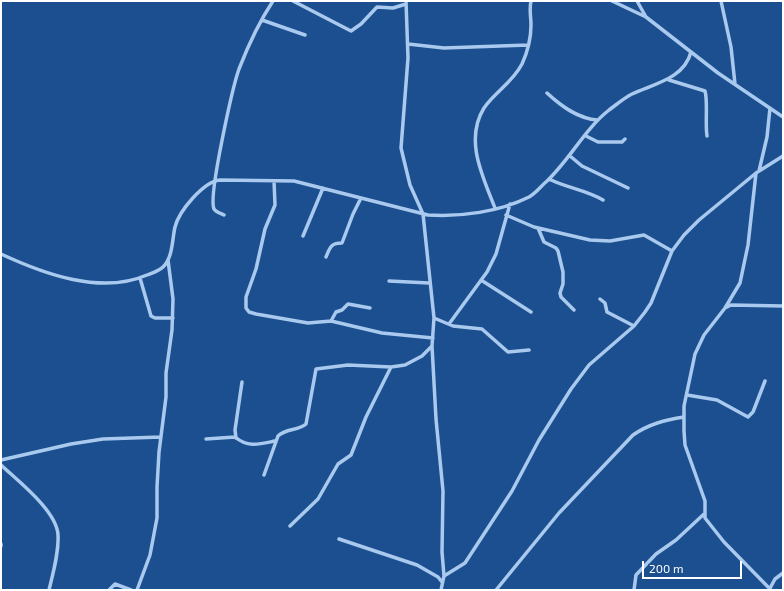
<!DOCTYPE html>
<style>
body{margin:0}
#map{position:relative;width:784px;height:591px;overflow:hidden;background:#1b4f8f;font-family:"Exo 2",sans-serif}
canvas{display:block}
.frame{position:absolute;inset:0;border:2px solid #fff;pointer-events:none}
.scale{position:absolute;left:642px;top:561px;width:100px;height:18px;box-sizing:border-box;border:2px solid #fff;border-top:0;padding-left:5px;font-size:12px;line-height:14px;white-space:nowrap;color:#fff;-webkit-text-stroke:3px #1b4f8f;paint-order:stroke}
</style>
<div id="map">
<canvas width="784" height="591"></canvas>
<div class="frame"></div>
<div class="scale">200 m</div>
</div>
<script>
const c = document.querySelector('canvas').getContext('2d');
c.lineJoin = 'round';
function strokePath(path, color, width, dash) {
  c.strokeStyle = color;
  c.lineWidth = width;
  c.lineCap = dash ? 'butt' : 'round';
  c.setLineDash(dash || []);
  c.stroke(path);
}
const minor = new Path2D(`
 M293,1L351,31L361,24L377,7L393,8L406,4
 M406,1L408,58L401,148L410,185L423,214L434,318L432,346L436,419L443,491L442,552L444,576
 M612,1L646,17L718,73L783,117
 M637,1L646,17
 M721,1L731,47L735,84
 M262,20L305,35
 M408,44L444,48L528,45
 M669,80L705,91C708,101 705,123 707,136
 M547,93C561,106 577,118 597,120
 M586,136L598,142H622L625,139
 M570,156L582,166L628,188
 M759,171L767,137L770,108
 M756,173L748,245L740,283L725,308L704,335L695,354L684,406V431L685,445L705,501V518L724,542L771,590
 M549,179C567,188 586,190 603,200
 M274,181L275,205L265,229L256,269L246,297V308L249,312L256,314L308,323L331,321L336,312L342,310L348,304L370,308
 M495,208C483,177 464,140 484,108C495,92 512,83 522,64C527,53 531,38 531,25C531,17 529,9 531,1
 M224,215C220,213 216,212 214,209C208,196 233,86 239,69C248,46 259,22 273,1
 M506,215L534,227L590,240L610,241L644,235L672,251
 M538,228L544,242L556,248L558,251L563,272V284L560,293L561,297L574,310
 M303,236L323,188
 M1,254C44,274 101,295 147,275C152,273 159,271 163,267C173,257 172,240 175,227C179,211 203,182 220,180L294,181L428,215C461,217 499,212 529,197C536,193 541,186 547,181C570,159 585,129 609,110C616,105 624,98 632,94C653,84 684,79 691,52
 M326,257C330,247 331,243 342,243L353,214L361,198
 M140,278L151,316L155,318H173
 M481,280L531,312
 M389,281L429,283
 M600,299L605,303L607,312L634,326
 M725,308L731,305L783,306
 M434,318L453,326L482,329L508,352L529,350
 M331,321L382,333L433,338
 M449,324L487,272L496,254L510,204
 M687,395L717,400L748,417L753,412L765,381
 M236,438L235,430L242,382
 M206,439L235,437C248,448 260,444 275,441
 M1,460L71,444L103,439L161,437
 M1,465C18,481 57,511 58,535C59,553 53,573 49,590
 M264,475L278,436C286,428 298,431 306,424L316,369L348,365L391,367L405,365L422,356L432,346
 M290,526L318,499L338,464L351,455L366,417L391,367
 M339,539L417,565L438,577L442,582
 M1,544V546
 M109,590L115,584L131,590
 M137,590L150,555L157,518V487L159,452L166,397V373L172,330L173,299L168,260
 M441,590L444,576L465,563L512,491L539,440L571,389L589,365L634,326L645,312L651,303L672,251L684,235L699,220L756,173L783,156
 M496,590L559,513L633,435C649,424 665,420 684,417
 M634,590L636,575L656,554L676,540L704,514
 M769,590L775,579L783,573`);
strokePath(minor, '#a9c9ee', 3.5);
</script>
